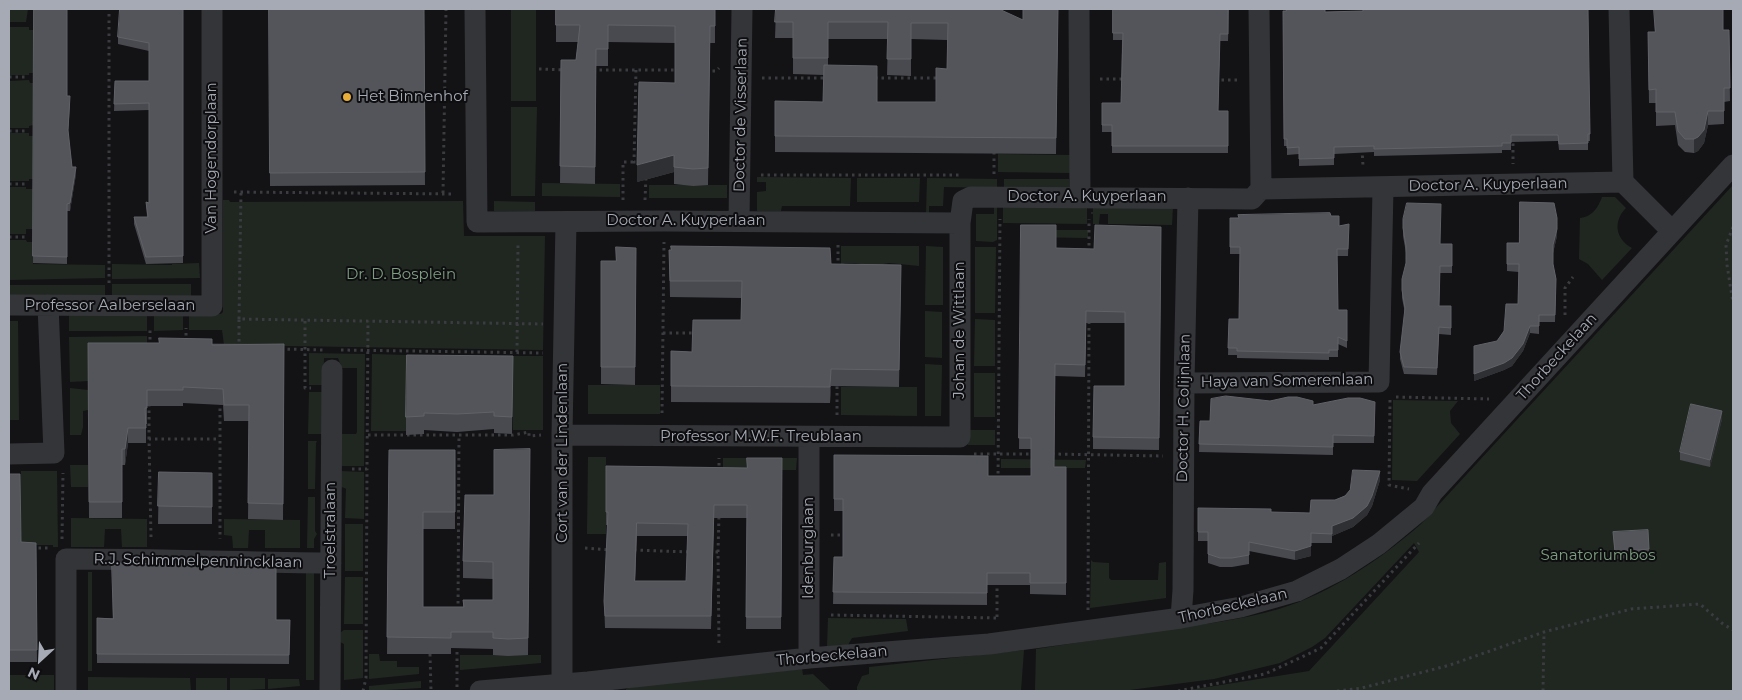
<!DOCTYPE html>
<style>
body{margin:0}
#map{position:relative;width:1742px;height:700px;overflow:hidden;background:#131315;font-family:Montserrat,sans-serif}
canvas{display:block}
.frame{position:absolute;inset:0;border:10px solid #a5aab4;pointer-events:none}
.north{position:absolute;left:15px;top:635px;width:50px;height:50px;-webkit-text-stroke:4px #0e0e10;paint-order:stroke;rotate:205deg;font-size:14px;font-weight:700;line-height:20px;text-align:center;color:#a5aab4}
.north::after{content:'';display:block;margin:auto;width:18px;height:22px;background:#a5aab4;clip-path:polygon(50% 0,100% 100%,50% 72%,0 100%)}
</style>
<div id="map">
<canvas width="1742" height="700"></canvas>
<div class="frame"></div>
<div class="north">N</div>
</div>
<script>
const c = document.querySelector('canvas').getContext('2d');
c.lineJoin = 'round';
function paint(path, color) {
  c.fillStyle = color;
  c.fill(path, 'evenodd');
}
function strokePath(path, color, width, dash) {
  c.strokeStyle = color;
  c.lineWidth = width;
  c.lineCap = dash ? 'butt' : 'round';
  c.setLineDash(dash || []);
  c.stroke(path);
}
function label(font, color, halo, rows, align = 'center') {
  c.font = font + ' Montserrat,sans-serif';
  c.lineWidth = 4;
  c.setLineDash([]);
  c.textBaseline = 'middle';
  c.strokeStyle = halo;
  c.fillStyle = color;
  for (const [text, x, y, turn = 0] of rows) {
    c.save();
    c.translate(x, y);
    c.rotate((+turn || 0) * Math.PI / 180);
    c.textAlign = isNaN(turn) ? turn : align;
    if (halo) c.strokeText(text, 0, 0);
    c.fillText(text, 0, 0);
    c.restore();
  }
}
const green = new Path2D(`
 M9,9H28L26,22H9Z
 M511,9H536V101H511Z
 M9,27H29V30H33V73H29V75H9Z
 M29,80L30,83H33V125L29,126V128H9V81Z
 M511,107H537L535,196H511Z
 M9,133H29V136H33V179H29V181H9Z
 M998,154L1070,155V173L998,172Z
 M757,177L851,178L850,206H782L781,211H757V192L766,191V182H757Z
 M857,178H920L919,202H857Z
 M927,178L997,179V188L944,187L943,206H929V213H926Z
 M1004,179H1069V188H1004Z
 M542,183L620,184V197L542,196Z
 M649,185H727V198H649Z
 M1733,185V691H1183L1309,671L1419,552L1414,543L1325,638L1312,647L1280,663L1214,679L1122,691H1035L1036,649C1079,642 1123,636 1167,629C1204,624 1242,620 1279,609C1331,593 1380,560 1421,524Z
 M9,187H26V189H33V229H26V234H9Z
 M1602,197H1615L1626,208C1613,221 1615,239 1632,248L1602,280L1588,264L1579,259L1580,218C1592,217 1598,208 1602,197Z
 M223,200H229L230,202L463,201L464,236H545L543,350L224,345L222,330H189V313L221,314L223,312Z
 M494,201L535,202V211H494Z
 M994,206H997V240L993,242L976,241V214H994Z
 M1003,206L1087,207V224L1003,223Z
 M1093,207H1173L1172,225L1108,224V214H1100L1099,224H1093V214H1091V212H1093Z
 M1021,230H1088V238L1021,237Z
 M9,240H26L27,242H33V264L105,265V278L9,280Z
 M841,246H919V266L889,263L873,266L855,263H845L841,265Z
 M926,246L943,247V305H925Z
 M975,247H996L995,313H975Z
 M199,263L200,278L112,279V264L172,265V264Z
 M112,284H191V296H112Z
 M9,285H105V297H9Z
 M925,311L942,312V358L925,357Z
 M154,313H183V330L154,331Z
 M69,314H147V331H69Z
 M975,319L995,320V366H974Z
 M9,321H18L19,420H9Z
 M147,336V357L88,359V381L70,382L69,337Z
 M309,353L365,354L364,466H339L341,434H356L357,432V368H342L338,358H324L323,385H309Z
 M372,354L407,355L406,431H371Z
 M513,356H543V430H513Z
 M925,364L942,365L941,416H925Z
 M974,373H995V417H974Z
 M588,385H660V414H588Z
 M841,387H917V416L841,415Z
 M70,388L88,390V410L83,411V427L81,435H70Z
 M309,392H322V434H308Z
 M1393,400L1458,401L1450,411L1451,423L1460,434L1417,481L1392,480Z
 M968,430H995V445H968Z
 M308,441H317L316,443L315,489H308Z
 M588,457H606V534H587Z
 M723,458H797L796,470H723Z
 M1001,459L1086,460L1085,468H1001Z
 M70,465H88V487H71Z
 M21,471H57L58,547H53V545H21Z
 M340,471L364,472V519L345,518L346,489L345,488L341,487Z
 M308,497H315V531L317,534L314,539V548H307Z
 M71,518L147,519V547H122L121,529H105L104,547H71Z
 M224,519L300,520V548H265V530H249L248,548H233L232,536L224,535Z
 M345,524H363V571H345Z
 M1091,560L1093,562L1109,563V578L1111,580H1158L1159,563L1166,562V598L1090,608Z
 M88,572H92V671H88Z
 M306,572L314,573V680H306Z
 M345,577H363V624H344Z
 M828,618L906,619L908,631L852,638L848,645L827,647Z
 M344,630H363V678L344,680V644L340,642L341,632Z
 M1024,650L1021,691H857V687L862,676L869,674V667Z
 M369,654H379L380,661H397V667H419V674L369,679Z
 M460,655H541V663L460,670Z
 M802,669L803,675L813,674L831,691H626V689L629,688V687Z
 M9,675H54V691H9Z
 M88,677L190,678L191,691H88Z
 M196,678H227V691H196Z
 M230,678H265V689L230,691Z
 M268,679H299L300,686L268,689Z
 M421,681V688L369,691V686Z`);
const path = new Path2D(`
 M539,69L565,70
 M593,70H677
 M636,70L634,162H639
 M706,71H716L719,68
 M9,77H26
 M762,78H826
 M875,78H939
 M1100,79H1124
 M1215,80H1239
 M9,131H26
 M1513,137V164
 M1362,149L1363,166
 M994,152V175
 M761,175H962
 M9,184H26
 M234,192L455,194
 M443,193L446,9
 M623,200V162H634
 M645,200L646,176
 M1733,227L1726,245L1727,265L1733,303
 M9,237H26
 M1089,252V219
 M838,267V243
 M109,283V9
 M1565,315V288L1573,277
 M239,319L241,192
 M305,321V388H311
 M663,333H697
 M186,342V328
 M150,346V327
 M239,348V319L543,324
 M281,349L323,350
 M341,350L543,353
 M517,352L518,243
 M1396,397L1489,399
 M1390,400L1389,485L1409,489
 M220,402V539
 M662,413L664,242
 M837,415V383
 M368,435H513L529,432V436L541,435
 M149,439V402
 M974,454H1033
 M1052,454L1163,456
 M352,469H367L368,321
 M719,472V458
 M998,480L1000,219
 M831,535H847
 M151,537L149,439H220
 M62,539L63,473
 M32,548H49
 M585,548L610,550
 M634,550L690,552
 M709,552H718L719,647
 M718,552L719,515
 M458,610L459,435
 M1088,610L1089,321
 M831,615L997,618
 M997,617V581
 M430,654L431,691
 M457,687V646
 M363,691L366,678L367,469
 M1178,691L1265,674L1321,648L1419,543
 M1337,691L1362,688L1450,665L1544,632L1631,609L1700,604L1723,624L1733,630
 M1543,691L1544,632`);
const minor = new Path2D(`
 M475,9L477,222L664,221L960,223L963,201L971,197L1252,199L1261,189L1623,182
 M1079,9L1080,198
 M1259,9L1261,189
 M1619,9L1623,182L1672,231
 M739,221L742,9
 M9,305L212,306V9
 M1184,383L1379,382L1383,188
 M562,435L960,437V223
 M809,437V658
 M9,454L54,453L48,305
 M1181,618L1183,590L1184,383L1188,198
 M565,684L562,677V435L566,222
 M66,691V559C154,559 242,562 331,563
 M330,691L332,370
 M480,691L588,682L809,658L989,644L1181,618L1241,607L1297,591L1341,569L1379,544L1424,507L1432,493L1733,165`);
const wall = new Path2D(`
 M34,9L70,104L68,133L72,167L76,174L70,211H67V264L33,263Z
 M183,9V263L146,264L134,224V217H147L146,202L149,203V110L114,111L115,81H149V51L118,44V37Z
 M269,9H424L425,185L270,186Z
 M556,9H715V43H710L708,185L693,186L674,184V172L637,182L675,83V43L608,42V66H596L595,184L560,183L561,60H576L578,42H556Z
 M776,9L1023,20L1058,9L1056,154L775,152V101L823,102L824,75L793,74V38H775ZM828,39H888L887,75L911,76V39L947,40V69L936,102H877L828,65Z
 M1113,9H1229L1228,41H1220L1218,111H1228V153H1112V132H1102V103H1121L1122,40H1113Z
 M1283,11L1325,12L1590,134V141H1588V150H1559L1558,141L1511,142V150H1502V153L1374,156V152L1334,154V165L1299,166V154L1287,155V146H1284Z
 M1729,30L1730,101L1724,102V124L1708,125L1704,143L1698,151L1694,153L1685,152L1678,145L1675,125L1656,126V103H1649L1648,32Z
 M1331,216L1339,226L1349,224L1348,256H1337L1338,310H1347V348L1338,344V357H1329V360L1237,358V355H1228L1229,319H1239L1240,254H1230V218Z
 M1403,219L1440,244H1452V273H1440L1439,306H1451V335L1439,334L1437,375L1404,374L1400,359V352L1405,313L1402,298V290L1406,263V253L1403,236Z
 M1021,225L1056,248L1094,249L1161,227L1159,450L1093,449V437L1125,386V323H1086L1085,377L1055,376L1054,467H1066V595L1030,594V585H987V605L833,604L834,557H843V511H834V455L988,476H1031V449H1019Z
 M1557,236L1553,253V264L1556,279L1555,322H1539V334L1530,333L1523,351L1512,366L1504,370L1474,381L1497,341L1504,331L1518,304L1519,272L1507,271V243H1519Z
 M636,248L635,385L601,384V261H616Z
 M669,250L831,264L901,265L899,387L831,386L830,403L671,402V351L692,352L741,320V298L670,297Z
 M88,343L284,344L283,520L248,519L249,421H224L223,405L183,403V406H147V424H146V443H128L125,465H122V518H89Z
 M513,356L512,434L494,433V429L457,432L424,430V434L406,435V417Z
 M1375,402L1374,443H1333V455L1199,452L1200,421H1210L1313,405Z
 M1722,419L1710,467L1680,460V452Z
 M530,449L528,655L508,656L493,655V649L451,648V654H387L389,450H455V529H423V607H463V600H493V579L463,578V561L494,495Z
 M782,458L781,629H746L747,518H714L711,629L605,628L604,601L608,525H606V466L747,468ZM637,536H688L686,581H635Z
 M159,472L212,473V524H158Z
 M9,474L21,542L36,543L37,662H9Z
 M1380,480L1372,506L1367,515L1353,527L1332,536V543H1311V556L1295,560L1249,551V564L1232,567H1220L1208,563V541H1198V508L1271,512L1310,513L1335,500Z
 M1613,532L1649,549V557L1615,559Z
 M97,618L290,620L289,664L97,663Z`);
const shadedWall = new Path2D(`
 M1708,111V125L1704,143L1698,151L1694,153V139Z
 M674,155V172L637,182V165Z
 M76,167V174L70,211V203Z
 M1557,218V236L1553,253V245Z
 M1530,326V333L1523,351L1512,366L1504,370L1474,381V374Z
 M831,369V386L830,403V387Z
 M1722,411V419L1710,467V460Z
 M128,428V443L125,465V449Z
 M1380,471V480L1372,506L1367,515L1353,527L1332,536V543V526Z
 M1311,543V556L1295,560V551Z`);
const building = new Path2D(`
 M34,9H67V96H70L68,130L72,167H76L70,203L67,204V257L33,256Z
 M120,9H183V256L146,257L134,217H148L146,202L149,203V103L114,104L115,81H149V43L118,37Z
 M269,9H424L425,172L270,173Z
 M556,9H715V26H710L708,168L693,169L674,167V155L637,165L639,82L675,83V26L608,25V49H596L595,167L560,166L561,60H576L580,25H556Z
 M776,9H999L1023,20V9H1058L1056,138L775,136V101L823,102L824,65L877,66V102H936V68L947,69L948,23H911V59H887L888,22H828V58H793V22H775Z
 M1113,9H1228V34H1220L1218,111H1228V146H1112V125H1102V103H1121L1123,33H1113Z
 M1286,9H1325V12L1363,11V9H1588L1590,134H1588V143L1559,144L1558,135H1511V143H1502V146L1374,149V146L1334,147V158L1299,159V147L1287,148V139H1284L1283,11H1286Z
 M1654,9H1723V30H1729L1730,88H1724V111H1708L1704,130L1698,137L1694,139H1685L1678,131L1675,112H1656V89L1649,90L1648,32H1655Z
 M1520,202L1554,203L1557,218V229L1553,245V264L1556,279L1555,315H1539V326H1530L1523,344L1512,358L1504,363L1474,374V346L1497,341L1504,331L1506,304H1518L1519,264H1507V243H1519Z
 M1407,203L1441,204L1440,244H1452V266H1440L1439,306H1451V328L1439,327L1437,368L1404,367L1400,352L1405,308L1402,290V279L1406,263V246L1403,228V219Z
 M1330,213L1331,216H1339V226L1349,224L1348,249H1337L1338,310H1347V341L1338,337V350H1329V353L1237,351V348H1228L1229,319H1239L1240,247H1230V218H1239L1238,215Z
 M1021,225H1056V248L1094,249L1095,225L1161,227L1159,438L1093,437L1094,386H1125V312L1086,311L1085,365L1055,364L1054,467H1066V583H1030V573H987V593L833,592L834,557H843V499H834V455L988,456V476H1031V438H1019Z
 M671,246L830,248L831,264L901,265L899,370L831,369L830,387L671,386V351L692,352L693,320H741L742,281H670L669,250H671Z
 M616,247L636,248L635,367H601V261H616Z
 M159,338L212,339V345L284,344L283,504L248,503L249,405H224L223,389L183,387V390H147V408H145L146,428H128L125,449H122V502H89L88,343H159Z
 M407,355L513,356L512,417L494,416V412L457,414L424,413V416L406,417Z
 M1226,396L1270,401L1288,397H1297L1313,401V405L1348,398H1360L1375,402L1374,436L1333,435V447L1199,444L1200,421H1210L1211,399Z
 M1691,404L1722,411L1710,460L1680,452Z
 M530,449L528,638L508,639L493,638V632H451V638L387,637L389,450H455V512H423V607H464L463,600H493V562L463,561L465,495H494V450Z
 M747,458H782L781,617H746L747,505H714L711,616H605L604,601L608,512H606V466L747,468ZM637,523L688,524L686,581H635Z
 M1353,470L1380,471L1372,496L1367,506L1353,518L1332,526V534L1311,533V546L1295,551L1249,542V555L1232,558H1220L1208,554V532H1198V508L1271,509V512L1310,513L1311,500H1335L1345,496L1350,490Z
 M159,472L212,473V507L158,506Z
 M9,474H20L21,542L36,543L37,650H9Z
 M1648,530L1649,549L1615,552L1613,532Z
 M112,563L276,566V620H290L289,655L97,654V618L113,619Z`);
const markers = [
 [347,97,5,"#e7ae39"]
];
const poiNames = [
 ["Het Binnenhof",357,97]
];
const streetNames = [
 ["Doctor de Visserlaan",741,115,-89],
 ["Van Hogendorplaan",212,158,-90],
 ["Doctor A. Kuyperlaan",1488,185,-1],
 ["Doctor A. Kuyperlaan",1087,197],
 ["Doctor A. Kuyperlaan",686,221],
 ["Professor Aalberselaan",110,306],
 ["Johan de Wittlaan",960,330,-90],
 ["Thorbeckelaan",1557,357,-48],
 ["Haya van Somerenlaan",1287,381,-1],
 ["Doctor H. Colijnlaan",1184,408,-89],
 ["Professor M.W.F. Treublaan",761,437],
 ["Cort van der Lindenlaan",563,453,-90],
 ["Troelstralaan",331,530,-90],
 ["Idenburglaan",809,548,-90],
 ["R.J. Schimmelpennincklaan",198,561,1],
 ["Thorbeckelaan",1233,606,-13],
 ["Thorbeckelaan",832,656,-5]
];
const parkNames = [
 ["Dr. D. Bosplein",401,275],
 ["Sanatoriumbos",1598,556]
];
paint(green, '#202720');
strokePath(path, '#3a3c40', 3, [2.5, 4]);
strokePath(minor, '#343539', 21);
paint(wall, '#494a50');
paint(shadedWall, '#2f3034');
paint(building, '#53555a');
strokePath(building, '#606268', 1);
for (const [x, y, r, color] of markers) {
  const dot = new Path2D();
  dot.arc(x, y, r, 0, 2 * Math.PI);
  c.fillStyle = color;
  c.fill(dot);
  strokePath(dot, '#0e0e10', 2);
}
label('15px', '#a5aab4', '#0e0e10', poiNames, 'left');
label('15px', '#a5aab4', '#0e0e10', streetNames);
label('15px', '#7d9e80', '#0e0e10', parkNames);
</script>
